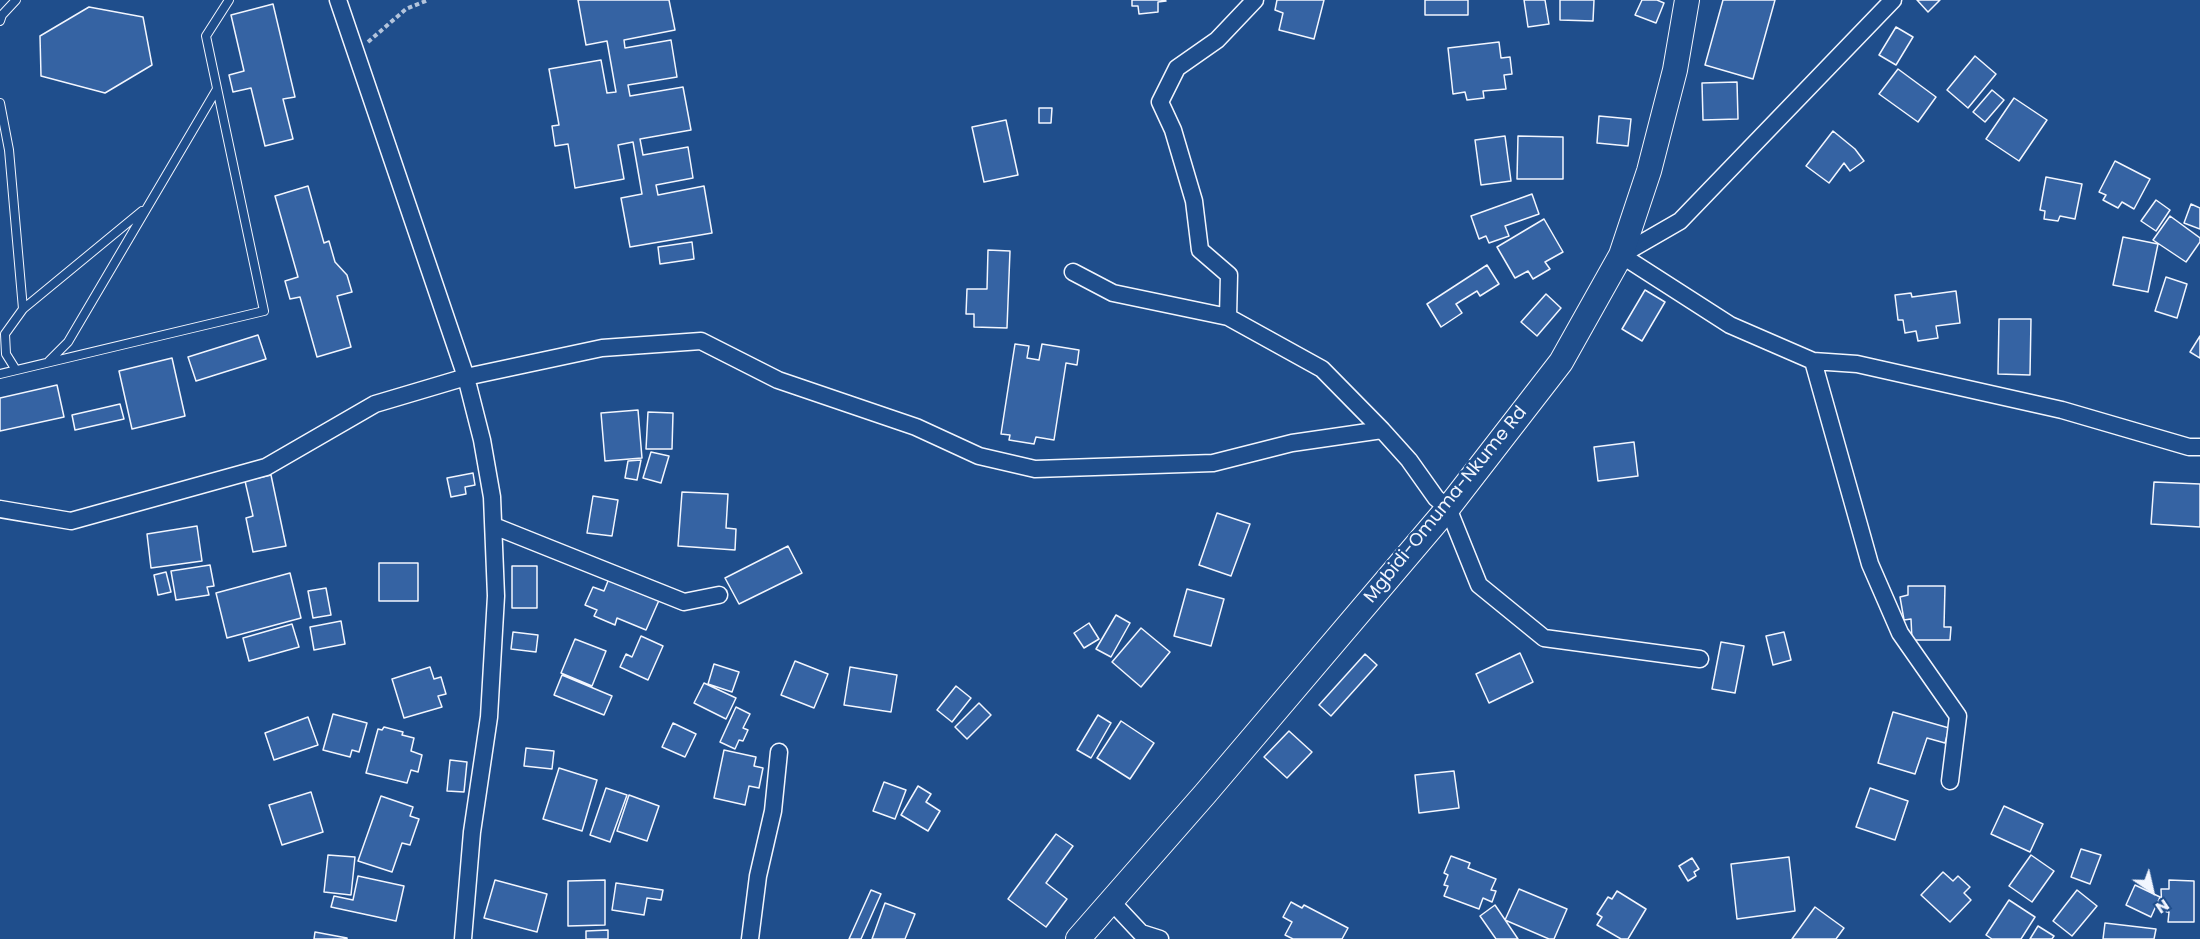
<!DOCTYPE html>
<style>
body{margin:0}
#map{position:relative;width:2200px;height:939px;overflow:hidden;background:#1f4e8c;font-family:Poppins,sans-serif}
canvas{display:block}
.north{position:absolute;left:2122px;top:861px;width:60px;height:60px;-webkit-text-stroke:4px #1f4e8c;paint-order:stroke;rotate:146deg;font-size:16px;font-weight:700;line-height:24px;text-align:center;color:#f2f6ff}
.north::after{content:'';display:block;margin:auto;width:21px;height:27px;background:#f2f6ff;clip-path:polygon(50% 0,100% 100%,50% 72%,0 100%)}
</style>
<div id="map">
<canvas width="2200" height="939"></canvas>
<div class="north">N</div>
</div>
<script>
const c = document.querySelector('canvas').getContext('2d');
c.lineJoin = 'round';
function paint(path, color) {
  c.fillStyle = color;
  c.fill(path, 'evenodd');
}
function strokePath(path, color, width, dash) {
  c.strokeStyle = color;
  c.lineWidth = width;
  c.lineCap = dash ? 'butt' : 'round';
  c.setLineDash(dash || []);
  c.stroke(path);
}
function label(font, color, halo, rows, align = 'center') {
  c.font = font + ' Poppins,sans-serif';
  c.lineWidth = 4.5;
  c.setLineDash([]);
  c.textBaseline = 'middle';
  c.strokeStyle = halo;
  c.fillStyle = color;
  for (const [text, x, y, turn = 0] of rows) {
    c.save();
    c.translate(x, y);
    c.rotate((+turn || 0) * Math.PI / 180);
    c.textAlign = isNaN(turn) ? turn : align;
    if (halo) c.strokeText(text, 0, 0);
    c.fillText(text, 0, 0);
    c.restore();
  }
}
const building = new Path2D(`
 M578,0H669L675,30L624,40L625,48L671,40L677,77L628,85L630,96L683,87L691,130L640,139L643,155L688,147L693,178L656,185L658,195L704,186L712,233L630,247L621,198L642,194L633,142L618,145L624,179L575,188L568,144L555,146L552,126L559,125L549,69L601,60L607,93L616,92L607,41L586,45Z
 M1132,0H1165L1166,1L1158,2V12L1139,14L1138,6H1132Z
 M1277,0H1324L1314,39L1279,30L1283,13L1275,10Z
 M1425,0H1468V15H1425Z
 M1524,0H1545L1549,24L1528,27Z
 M1560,0H1594L1593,21L1560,20Z
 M1642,0H1657L1664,3L1656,23L1635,15Z
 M1723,0H1775L1753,79L1705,65Z
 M1917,0H1940L1928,12Z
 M273,4L295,97L283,99L293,139L265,146L251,88L233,92L229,75L244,71L231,15Z
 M89,7L143,17L152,65L105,93L41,76L40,36Z
 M1896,27L1913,37L1896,65L1879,55Z
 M1499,42L1501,58L1510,57L1512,74L1504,75L1506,89L1483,91L1484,98L1467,100L1465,92L1453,94L1448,48Z
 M1975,56L1996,74L1968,108L1947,90Z
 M1898,69L1936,97L1918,122L1879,94Z
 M1737,82L1738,119L1703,120L1702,83Z
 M1992,90L2004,100L1985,122L1973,112Z
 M2014,98L2047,120L2019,161L1986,139Z
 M1039,108H1052L1051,123H1039Z
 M1599,116L1631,119L1628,146L1597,143Z
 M1006,120L1018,175L984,182L972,127Z
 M1833,131L1855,149L1864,161L1850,171L1844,163L1829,183L1806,166Z
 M1505,136L1511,181L1481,185L1475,140Z
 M1518,136L1563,137V179H1517Z
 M2115,161L2150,179L2134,209L2122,202L2118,208L2103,200L2106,195L2099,192Z
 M2046,177L2082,184L2075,219L2060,216L2058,221L2044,219L2045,211L2040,210Z
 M308,186L324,243L329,241L335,262L347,275L352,292L337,296L351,347L317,357L300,297L290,299L285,281L298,277L275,196Z
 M1532,194L1539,214L1505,226L1509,236L1489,243L1486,236L1479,239L1471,216Z
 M2156,200L2170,210L2156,231L2141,221Z
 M2191,204L2200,208V229L2184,223Z
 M2170,216L2200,238V242L2186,262L2153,240Z
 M1544,219L1563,252L1545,262L1550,269L1533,279L1528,271L1515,278L1497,247Z
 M2123,237L2158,244L2148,292L2113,285Z
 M692,242L694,259L660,264L658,247Z
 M988,250L1010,251L1007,328L974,327V314H966L967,289H987Z
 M1487,265L1499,284L1480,296L1477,291L1456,304L1462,313L1441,327L1427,304Z
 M2166,277L2187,284L2177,318L2155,311Z
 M1645,290L1665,302L1642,341L1622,329Z
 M1956,291L1960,323L1936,326L1938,338L1918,341L1916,331L1905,333L1903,320H1898L1895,295L1911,293L1912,297Z
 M1546,294L1561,308L1537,336L1521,322Z
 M1999,319H2031L2030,375L1998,374Z
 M258,335L266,359L196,381L188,357Z
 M2200,336V358L2190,352Z
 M1015,344L1029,346L1027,358L1039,360L1042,344L1079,350L1077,365L1066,363L1054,440L1036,437L1034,444L1009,440L1010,435L1001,434Z
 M172,358L185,416L132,429L119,371Z
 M57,385L64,417L0,431V398Z
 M120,404L124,419L75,430L72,415Z
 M638,410L642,458L605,461L601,413Z
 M648,412L673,413L672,449H646Z
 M1634,442L1638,476L1598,481L1594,447Z
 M651,452L669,456L661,483L643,478Z
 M641,460L637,480L625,478L628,461Z
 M473,473L475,485L465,487L466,494L451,497L447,478Z
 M271,475L286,546L253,552L246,518L253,516L245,481Z
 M2154,482L2200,484V527L2151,524Z
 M682,492L728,494L726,528L736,529L735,550L678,546Z
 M593,496L618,500L612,536L587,533Z
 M1217,513L1250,524L1231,576L1199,565Z
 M197,526L202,561L151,568L147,534Z
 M788,546L802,573L739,604L725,578Z
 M379,563H418V601H379Z
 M210,565L214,586L207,587L209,595L176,600L171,571Z
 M512,566H537V608H512Z
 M166,572L171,592L158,595L154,575Z
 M290,573L301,618L227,638L216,593Z
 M610,576L660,598L646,630L617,618L615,625L594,616L597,610L585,605L593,587L604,591Z
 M1908,586H1945L1944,627H1951L1950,640H1912L1911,619L1904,620L1900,597L1908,595Z
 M326,588L331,615L313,618L308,591Z
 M1187,589L1224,599L1211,646L1174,636Z
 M1116,615L1130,623L1111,657L1096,649Z
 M341,621L345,644L314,650L310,627Z
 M1089,623L1099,639L1084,648L1074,633Z
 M292,624L299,647L249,661L243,638Z
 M1141,628L1170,652L1141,687L1112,662Z
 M513,632L538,635L536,652L511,649Z
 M1784,632L1791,660L1773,665L1766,636Z
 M641,636L663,646L648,680L620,667L626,654L632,657Z
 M575,639L606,651L592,686L561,673Z
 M1721,642L1744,646L1735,693L1712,689Z
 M1520,653L1533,682L1489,703L1476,674Z
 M1365,654L1377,665L1331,716L1319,705Z
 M795,661L828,674L814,708L781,695Z
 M714,664L739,672L732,692L708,684Z
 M430,667L434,679L441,677L446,694L438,696L442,707L404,718L392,679Z
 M850,667L897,675L891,712L844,705Z
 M562,675L612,696L604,715L554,695Z
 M704,683L736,698L726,719L694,703Z
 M956,686L971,698L952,722L937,710Z
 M979,703L991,715L967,739L955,727Z
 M736,707L750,714L743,728L748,730L743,741L739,740L735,749L720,742Z
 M1893,712L1949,728L1945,743L1927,738L1915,774L1878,763Z
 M333,714L367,723L359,752L352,750L350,757L323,750Z
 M1098,715L1111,723L1091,758L1077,750Z
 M308,717L318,745L274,760L265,733Z
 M1121,721L1154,743L1130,779L1097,758Z
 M673,723L696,734L685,757L662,747Z
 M384,727L403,732L402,735L414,738L411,751L422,755L418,772L411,770L407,783L366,773L378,729L382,730Z
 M1289,731L1312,752L1287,778L1264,757Z
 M526,748L554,751L552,769L524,766Z
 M724,750L756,757L754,766L763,768L759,788L749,786L745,805L714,798Z
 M450,760L467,762L464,792L447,791Z
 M559,768L597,780L582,831L543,819Z
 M1454,771L1459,808L1419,813L1415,775Z
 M884,782L906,790L895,819L873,811Z
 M918,786L931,794L926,802L940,811L928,831L901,815Z
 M606,788L627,795L610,842L590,835Z
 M1870,788L1908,801L1895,840L1856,827Z
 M311,792L323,832L282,845L269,805Z
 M629,795L659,806L647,841L617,831Z
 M381,796L413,807L410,816L419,819L410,845L402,843L392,872L358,861Z
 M2004,806L2043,824L2030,852L1991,834Z
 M1056,834L1073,846L1046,883L1067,899L1046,927L1008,899Z
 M2081,849L2101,855L2090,884L2071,877Z
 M328,855L355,857L351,895L324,892Z
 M2031,855L2054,871L2032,902L2009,886Z
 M1451,856L1470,863L1468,868L1496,879L1491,890L1496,891L1492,902L1483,898L1479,909L1444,896L1448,886L1444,885L1448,875L1444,873Z
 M1789,857L1795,911L1737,919L1731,864Z
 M1692,858L1699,869L1694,872L1696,876L1688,881L1679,866Z
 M1943,872L1953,881L1958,876L1970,887L1964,893L1971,900L1950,922L1921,895Z
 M358,876L404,886L396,921L331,907L334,896L353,900Z
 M495,880L547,894L537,932L484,918Z
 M605,880V925L568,926V881Z
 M2169,880L2194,881V922H2168L2169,912H2162L2161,889H2169Z
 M616,883L663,890L661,900L647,898L644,915L612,910Z
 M2135,885L2160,897L2151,917L2126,905Z
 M1519,889L1567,909L1554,939H1549L1505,920Z
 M871,890L881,894L861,939H849Z
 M2077,890L2097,906L2072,936L2053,921Z
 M1617,891L1646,909L1628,939H1621L1597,925L1602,917L1597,914L1608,897L1612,899Z
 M2009,900L2035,917L2021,939H1992L1986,935Z
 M1291,902L1302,908L1304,905L1348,928L1342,939H1293L1285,935L1292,922L1283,917Z
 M885,903L915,914L905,939H872Z
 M1495,905L1518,939H1496L1480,916Z
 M1815,907L1844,928L1836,939H1792Z
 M2105,923L2156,929L2154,939H2103Z
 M2038,926L2054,936L2052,939H2030Z
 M608,930V939H586V931Z
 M315,932L347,938V939H314Z`);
const path = new Path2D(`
 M368,42L406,9L428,0`);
const lane = new Path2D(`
 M0,21L2,15L16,0
 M0,103L9,150L23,309
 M49,361L68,342L217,89
 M16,370L6,354L5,334L23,309L142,211
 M0,374L264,311L206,36L229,0`);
const street = new Path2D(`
 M338,0L466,377L482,440L492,497L496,596L489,717L472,832L463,939
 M1893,0L1680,221L1621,255L1730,325L1813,361L1857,364L2062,410L2189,447H2200
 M1228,317L1229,275L1200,250L1194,201L1173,130L1160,102L1177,68L1217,40L1255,0
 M1813,361L1870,564L1900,633L1958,716L1950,781
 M1382,430L1409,460L1436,498L1448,508L1479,585L1544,638L1700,659
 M0,509L71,521L266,467L375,404L466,377L602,348L701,341L778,380L916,427L979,456L1035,469L1213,463L1292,443L1382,430L1322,369L1228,317L1113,293L1073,272
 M494,526L684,602L719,595
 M1111,901L1141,933L1160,939
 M750,939L758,876L773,811L779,752`);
const secondary = new Path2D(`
 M1078,939L1205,794L1448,508L1561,362L1621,255L1649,171L1675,70L1687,0`);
const streetNames = [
 ["Mgbidi-Omuma-Nkume Rd",1446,505,-51]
];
paint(building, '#3563a3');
strokePath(building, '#f2f6ff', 1.5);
strokePath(lane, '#f2f6ff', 10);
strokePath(street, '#f2f6ff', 19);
strokePath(secondary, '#f2f6ff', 26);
strokePath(path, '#b3c4dc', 4, [4.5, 3]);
strokePath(lane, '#1f4e8c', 8);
strokePath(street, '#1f4e8c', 16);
strokePath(secondary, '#1f4e8c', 24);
label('18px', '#f2f6ff', '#1f4e8c', streetNames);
</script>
